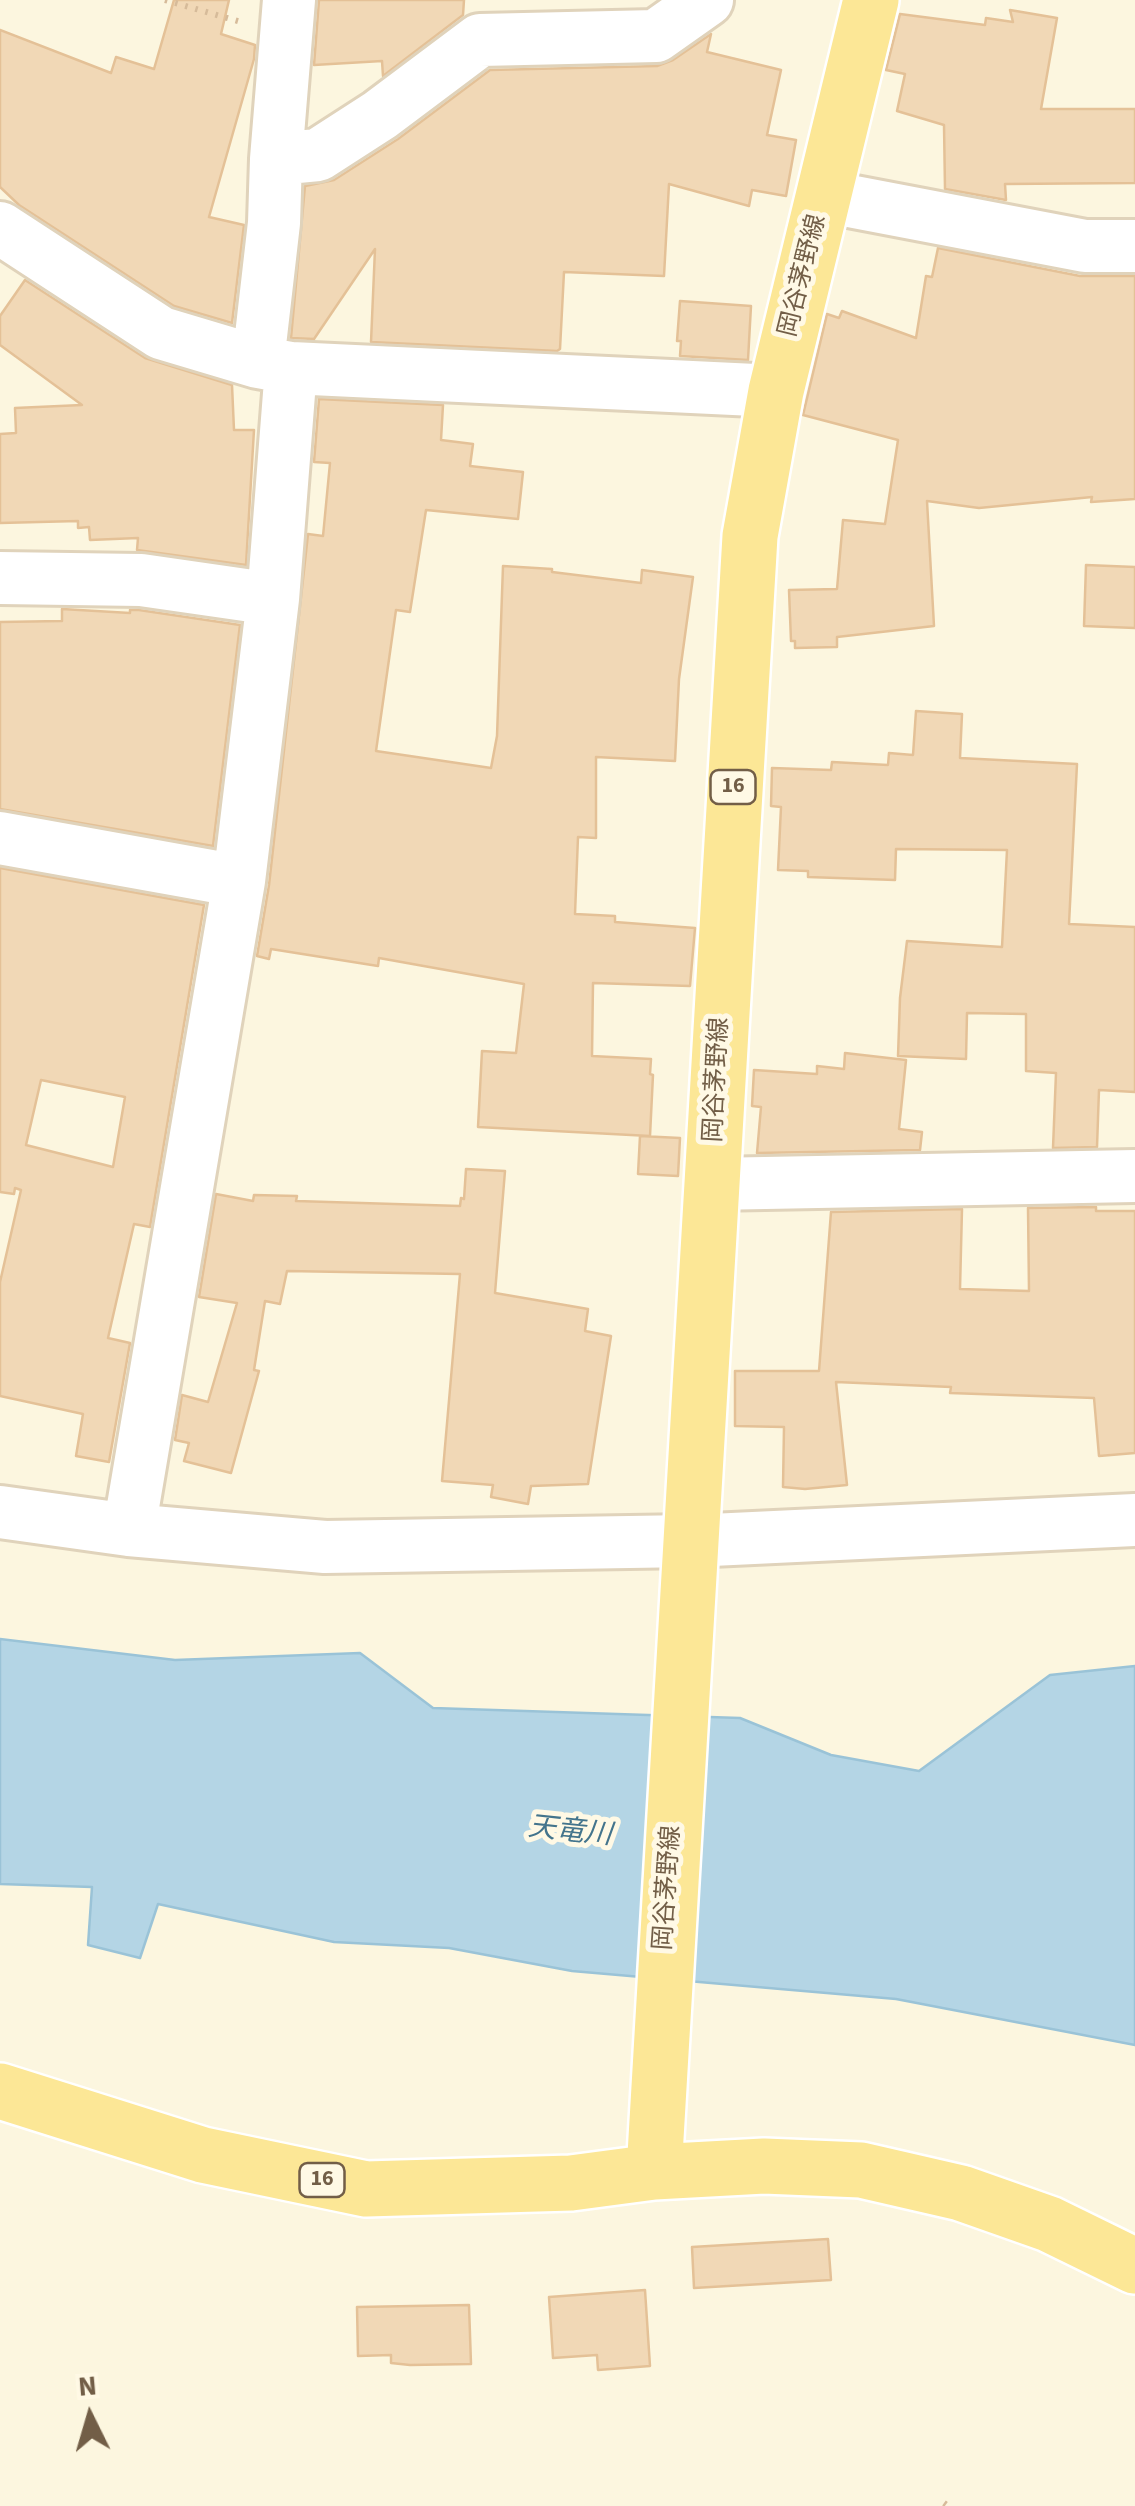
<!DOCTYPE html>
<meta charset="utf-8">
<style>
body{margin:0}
#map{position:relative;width:1135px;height:2506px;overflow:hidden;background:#fcf6df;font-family:"Source Sans 3",sans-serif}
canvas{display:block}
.north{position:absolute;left:40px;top:2366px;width:100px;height:100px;-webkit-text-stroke:8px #fff9e5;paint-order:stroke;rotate:355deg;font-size:28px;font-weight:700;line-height:40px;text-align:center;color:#725e47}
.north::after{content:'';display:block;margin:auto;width:35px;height:45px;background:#725e47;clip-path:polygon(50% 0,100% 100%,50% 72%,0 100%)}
</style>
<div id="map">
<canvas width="1135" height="2506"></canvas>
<div class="north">N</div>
</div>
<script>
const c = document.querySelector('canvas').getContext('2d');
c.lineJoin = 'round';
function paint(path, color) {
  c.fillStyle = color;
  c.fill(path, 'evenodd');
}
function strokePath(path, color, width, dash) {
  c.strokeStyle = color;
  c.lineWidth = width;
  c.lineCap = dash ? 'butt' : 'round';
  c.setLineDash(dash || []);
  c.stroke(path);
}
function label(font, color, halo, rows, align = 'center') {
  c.font = font + ' "Source Sans 3","Noto Sans JP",sans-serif';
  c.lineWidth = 10;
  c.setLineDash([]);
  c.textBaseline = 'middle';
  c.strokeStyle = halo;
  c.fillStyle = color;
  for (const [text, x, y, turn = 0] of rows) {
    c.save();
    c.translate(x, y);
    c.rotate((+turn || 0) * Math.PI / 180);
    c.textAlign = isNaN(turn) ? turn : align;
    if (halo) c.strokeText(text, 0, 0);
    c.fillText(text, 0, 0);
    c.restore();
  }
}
const water = new Path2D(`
 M0,1639L175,1660L360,1653L433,1708L740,1718L831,1755L919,1771L1050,1675L1135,1666V2045L896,1999L572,1971L449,1948L334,1942L158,1904L140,1958L88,1945L92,1887L0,1884Z`);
const building = new Path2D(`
 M174,0H229L221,34L255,45L254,59L209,217L244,225L232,323L174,306L19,205L0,187V30L111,73L116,57L154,69Z
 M319,0H464L463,15L383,76L382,61L314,65Z
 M1010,10L1057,18L1041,109H1135V183L1005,184L1006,200L945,189L944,125L897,111L905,74L886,70L900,14L985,25L986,18L1013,22Z
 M711,34L707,52L781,70L767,135L796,140L786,196L752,190L749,206L669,184L664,276L564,272L560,349L557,351L371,342L375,249L314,339L291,338L305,186L334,180L398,139L490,70L657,66L673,60Z
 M938,248L1080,276H1135V499L1091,502L1092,497L979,508L927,501L934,626L837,637V647L795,648V641H791L789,590L837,589L843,520L885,524L898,440L803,415L827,314L839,318L842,311L916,338L926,276L932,277Z
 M25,280L145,358L232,385L234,430H254L246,565L137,550L138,538L90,540L89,527L78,528V521L0,523V434L16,433L15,408L82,405L0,345V316Z
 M680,301L751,306L748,360L680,356L681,341H677Z
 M319,399L443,405L441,440L473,444L470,466L523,472L518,519L426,510L410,612L396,610L376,751L491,768L497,736L503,566L552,569V572L641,583L642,570L693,577L679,679L675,761L596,757V838L578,837L575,914L615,916V922L695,928L690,986L593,983L592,1056L651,1059L650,1074L653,1075L650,1136L478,1127L482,1051L516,1053L524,984L379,958L378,966L271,949L269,959L257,956L269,885L308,534L323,536L330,463L314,462Z
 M1086,565L1135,567V628L1084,626Z
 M62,609L130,613V610H139L240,625L213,846L0,809V622L62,621Z
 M916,711L962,714L960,758L1077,764L1069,924L1135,927V1092L1099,1090L1097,1147L1053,1148L1056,1073L1026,1071V1014L967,1013L966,1059L898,1056L900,998L907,941L1002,947L1007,850L896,849L895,880L808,877V871L778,870L781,807L771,806L772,768L831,770L832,762L888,765L889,753L913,755Z
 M0,868L204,905L150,1227L134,1224L108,1338L130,1343L109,1462L76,1456L83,1414L0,1396V1282L21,1190L15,1188L14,1194L0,1192ZM41,1080L125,1097L113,1167L26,1145Z
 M845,1053L906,1060L899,1129L922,1132L920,1150L757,1153L761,1107L752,1106L754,1070L817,1074V1066L844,1069Z
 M640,1136L680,1138L678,1176L638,1174Z
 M466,1169L505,1171L495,1293L588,1309L585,1331L611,1336L588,1484L531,1486L528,1504L491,1497L493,1485L442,1481L460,1274L287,1271L280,1304L265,1301L254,1370L259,1371L231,1473L184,1461L189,1443L175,1440L182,1395L208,1402L237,1303L199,1297L216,1194L253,1201L254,1195L297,1196L296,1201L460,1206L461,1198L464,1199Z
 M1096,1207V1211H1135V1453L1099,1456L1094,1398L950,1393L951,1387L836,1382L847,1485L805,1489L783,1487L784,1427L735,1426V1371H819L831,1212L962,1209L960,1289L1029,1291L1028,1208Z
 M828,2239L831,2280L694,2288L692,2247Z
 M645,2290L650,2366L598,2370L597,2355L553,2358L549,2297Z
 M469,2305L471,2364L410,2365L391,2363V2355L358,2356L357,2307Z`);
const path = new Path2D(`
 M165,0L241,22
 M944,2503L948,2506`);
const minor = new Path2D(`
 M276,159L318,155L380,115L480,40L656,36L707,0
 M823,196L1085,246H1135
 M0,228L161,333L258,362L291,368L776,391
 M258,362L274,223L276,159L289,0
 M0,578L141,580L273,599
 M0,838L239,881
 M712,1184L1135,1176
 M0,1512L129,1530L325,1547L690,1541L1135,1520
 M129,1530L239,881L273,599L291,368`);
const major = new Path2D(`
 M0,2091L203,2155L366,2189L571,2183L654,2172L764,2166L861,2170L961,2193L1049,2224L1135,2266
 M654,2172L750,536L776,391L871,0`);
const shields = [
 [733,787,45],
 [322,2180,45]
];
const shieldNames = [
 ["16",733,787],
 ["16",322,2180]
];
const streetNames = [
 ["岡谷茅野線",804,276,-76],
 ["岡谷茅野線",718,1080,-87],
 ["岡谷茅野線",669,1888,-86]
];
const waterNames = [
 ["天竜川",570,1833,6]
];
paint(water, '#b4d5e5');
strokePath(water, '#9ac3d7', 2.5);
paint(building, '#f1d8b6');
strokePath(building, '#e4c197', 2.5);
strokePath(minor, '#e0d3bb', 58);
strokePath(major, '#fff', 60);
strokePath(path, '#d6bb9a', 6, [2.5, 8]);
strokePath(minor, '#fff', 52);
strokePath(major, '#fce796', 55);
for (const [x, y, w] of shields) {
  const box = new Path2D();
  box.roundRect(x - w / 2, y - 17, w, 34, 8);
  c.fillStyle = '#fff9e5';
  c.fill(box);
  strokePath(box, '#725e47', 2.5);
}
label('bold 22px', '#725e47', null, shieldNames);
label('25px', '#725e47', '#fff9e5', streetNames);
label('italic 28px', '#43748c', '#fff9e5', waterNames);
</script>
